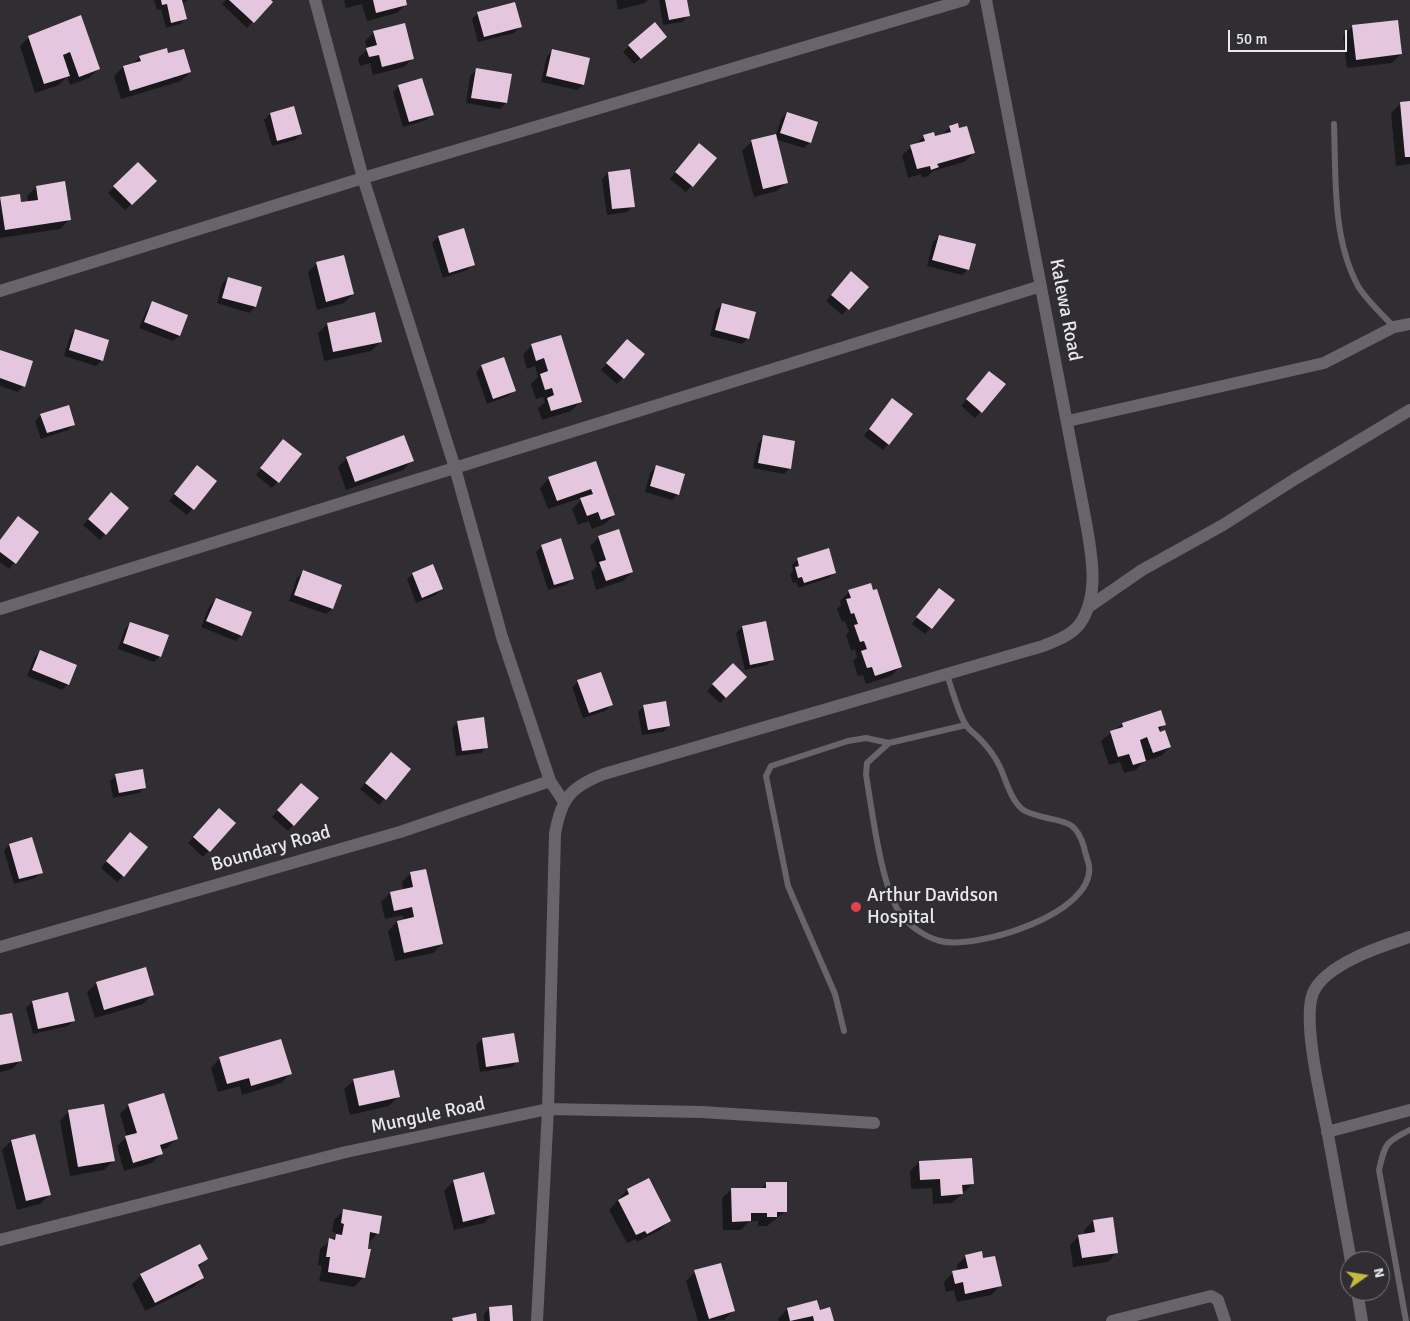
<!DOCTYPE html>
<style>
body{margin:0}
#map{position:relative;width:1410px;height:1321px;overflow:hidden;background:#302e33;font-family:Signika,sans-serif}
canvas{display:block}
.north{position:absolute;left:1340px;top:1251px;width:50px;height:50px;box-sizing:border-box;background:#302e33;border:1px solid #7a787d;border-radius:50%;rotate:77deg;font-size:14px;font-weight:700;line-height:20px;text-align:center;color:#e9e8ec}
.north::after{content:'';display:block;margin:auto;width:18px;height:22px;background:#c8bb3b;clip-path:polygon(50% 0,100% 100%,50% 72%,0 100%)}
.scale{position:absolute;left:1228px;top:30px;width:119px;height:22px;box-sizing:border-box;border:2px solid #e9e8ec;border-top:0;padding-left:6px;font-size:15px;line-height:18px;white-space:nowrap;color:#e9e8ec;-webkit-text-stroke:4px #302e33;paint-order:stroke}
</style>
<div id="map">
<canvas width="1410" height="1321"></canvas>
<div class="north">N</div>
<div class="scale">50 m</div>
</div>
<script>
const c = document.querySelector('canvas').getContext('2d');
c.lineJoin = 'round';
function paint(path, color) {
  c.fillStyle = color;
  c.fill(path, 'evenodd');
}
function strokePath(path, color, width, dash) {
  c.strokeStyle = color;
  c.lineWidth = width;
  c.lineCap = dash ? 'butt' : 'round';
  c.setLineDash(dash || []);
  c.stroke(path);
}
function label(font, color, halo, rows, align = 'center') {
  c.font = font + ' Signika,sans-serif';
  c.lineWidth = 5;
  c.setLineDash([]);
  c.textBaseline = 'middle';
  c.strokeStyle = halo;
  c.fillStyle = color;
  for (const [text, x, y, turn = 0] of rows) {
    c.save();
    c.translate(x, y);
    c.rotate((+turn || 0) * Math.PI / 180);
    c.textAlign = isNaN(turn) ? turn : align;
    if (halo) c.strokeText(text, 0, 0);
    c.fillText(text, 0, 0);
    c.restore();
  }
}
const shadow = new Path2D(`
 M154,0H188L182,4L185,19L180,24L166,28L161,9L157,10Z
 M226,0H269L247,28L222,4Z
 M344,0H405L406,4L397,13L367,21L362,4L346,8Z
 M616,0H648L645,3L618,10Z
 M659,0H685L688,16L682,22L663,25Z
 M478,13L520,27L514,33L478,42L472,19Z
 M80,17L98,69L89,78L70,85L67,77L59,85L35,93L20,46L29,37Z
 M1352,27L1401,54L1392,63L1347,68L1343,36Z
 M374,32L413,58L404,67L373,75L370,63L360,66L358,58L367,50L365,41Z
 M659,43L634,64L623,52L629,46Z
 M553,50L583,85L577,90L541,82L547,56Z
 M168,55L190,72L181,81L121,99L114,76L123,67L132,65L140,57Z
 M476,70L506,103L500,109L466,103L470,76Z
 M399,86L432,114L426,120L403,127L393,92Z
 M1410,103V164L1396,166L1391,113L1400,104Z
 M293,107L301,134L295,140L272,146L264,120L270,114Z
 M787,113L810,142L804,148L775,139L786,182L777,191L754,197L742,151L751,142L776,135L781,119Z
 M950,127L974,153L964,162L933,171L928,176L922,178L921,174L908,178L902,155L924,137L941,136Z
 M694,151L715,158L686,192L670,179Z
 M138,164L155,181L125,210L108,193Z
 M629,171L633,206L627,212L607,215L602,179L608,173Z
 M36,187L70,219L60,229L0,238V198L19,195L20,204L28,203L27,196Z
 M939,236L968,269L962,275L927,266L933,242Z
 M438,237L473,264L467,270L443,278L432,243Z
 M317,263L353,294L344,303L317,310L308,272Z
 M228,278L255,307L249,313L217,303L222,284Z
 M845,279L867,287L842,315L826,301Z
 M152,303L186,316L179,336L173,341L139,328L147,309Z
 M722,305L748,338L742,344L710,336L716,310Z
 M327,324L380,342L371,351L324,361L318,333Z
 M75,330L102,360L96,366L64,356L70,336Z
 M560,337L580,402L571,411L542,420L538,408L545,402L543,397L536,399L531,384L538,377L535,366L527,369L523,355L532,345Z
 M621,346L623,378L617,384L601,370Z
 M0,351L23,386L18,392L0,386Z
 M482,366L514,390L508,396L487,404L476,372Z
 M984,378L1004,385L975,418L961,406Z
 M887,406L888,444L883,450L864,436Z
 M41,415L74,424L68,430L41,439L35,421Z
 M764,437L790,468L784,474L753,468L758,443Z
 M278,447L300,455L272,488L256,475Z
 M347,458L412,460L403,470L346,490L338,467Z
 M596,462L614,515L605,524L592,529L589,521L578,525L572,509L584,497L548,509L540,488L549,478Z
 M656,467L678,494L672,500L645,492L650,473Z
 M191,473L215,482L187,515L169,501Z
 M105,499V534L100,540L83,525Z
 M18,518L38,532L9,569L0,562V540Z
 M599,537L632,572L623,581L596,590L591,572L597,566L590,546Z
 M542,546L572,579L566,585L548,590L536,552Z
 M798,559L835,572L829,578L798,588L796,582L793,583L790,574L793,571L792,565Z
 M303,572L332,609L326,614L289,601L297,578Z
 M413,574L441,589L436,595L416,603L407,579Z
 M939,589L953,600L925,634L912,624Z
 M849,592H872L900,667L891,676L866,684L863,675L858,676L853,661L857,657L855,649L851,651L846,635L849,632L845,621L842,622L837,609L841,605L840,601Z
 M216,599L241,635L236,641L201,627L210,605Z
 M765,622L773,659L767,665L745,670L736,633L742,627Z
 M131,623L160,656L154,662L118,649L125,629Z
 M40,652L68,684L62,690L27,676L34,658Z
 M733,664L745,677L720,703L707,691Z
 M578,682L611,705L605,711L583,718L572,687Z
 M644,706L669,726L663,732L642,735L638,712Z
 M458,722L487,747L481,753L456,756L452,728Z
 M1122,724H1165L1158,731L1170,747L1161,756L1143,762L1136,770L1124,773L1120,762L1109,765L1101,741Z
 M385,759L410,769L379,805L360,789Z
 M116,776L145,787L139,793L113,798L110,781Z
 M296,790L293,825L288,831L272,817Z
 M213,815L234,823L203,857L188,843Z
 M124,839L123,876L117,882L101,868Z
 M9,845L41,872L35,878L14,884L4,851Z
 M411,873L442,944L433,953L395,961L388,931L397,922L404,920L403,915L385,919L381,902L390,893L403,890L402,882Z
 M97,983L152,994L143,1004L95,1018L87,992Z
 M32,1002L74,1020L68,1026L33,1034L26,1008Z
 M0,1017L21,1060L12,1069L0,1072Z
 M482,1039L517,1061L512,1067L480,1072L476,1045Z
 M220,1058L290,1074L281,1083L242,1095L240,1086L218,1092L211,1068Z
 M354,1080L398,1097L389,1106L350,1115L344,1089Z
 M129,1105L176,1139L167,1148L160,1150L161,1154L152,1163L124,1171L117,1146L127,1137L120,1114Z
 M69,1111L113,1161L104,1170L70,1176L60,1121Z
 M34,1135L49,1195L40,1204L17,1210L2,1150L11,1141Z
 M919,1162L973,1184L952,1203L933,1204L932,1188L911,1189L910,1171Z
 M483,1174L493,1214L484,1223L454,1230L444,1191L453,1182Z
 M648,1180L669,1221L660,1230L637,1242L636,1239L627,1243L609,1210L627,1190Z
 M767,1183L786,1211L767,1226H758V1221H749L741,1230H723L722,1198L732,1189H761Z
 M343,1211L378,1233L369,1242L364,1277L354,1287L319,1281L322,1266L318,1265L320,1249L335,1237L336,1233L332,1232L334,1220Z
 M1093,1221L1117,1252L1108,1262L1073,1267L1070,1245L1079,1236L1085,1235L1084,1230Z
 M966,1256L982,1260L1000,1286L991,1295L957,1302L954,1290L946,1292L944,1282L953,1272L958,1271L957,1265Z
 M206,1259L198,1268L203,1278L194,1287L145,1311L132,1284L141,1275Z
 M695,1272L734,1310L724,1320L698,1321L686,1281Z
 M489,1309L512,1321H484V1314Z
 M787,1309L833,1321H779L778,1319Z`);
const building = new Path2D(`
 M161,0H182L187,19L171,23L167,4L162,5Z
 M229,0H271L273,2L254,23Z
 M373,0H406L407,5L376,13Z
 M665,0H687L690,16L669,20Z
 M515,2L522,27L484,37L477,12Z
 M81,15L100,69L79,77L70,52L63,55L70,76L44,84L28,36Z
 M1398,20L1402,54L1356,60L1352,25Z
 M655,22L667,37L641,59L628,45Z
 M405,23L414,59L382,67L379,55L369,57L366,48L377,45L373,31Z
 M167,48L168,53L184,49L191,72L130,91L123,66L141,61L139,56Z
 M552,49L590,58L584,85L546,76Z
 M476,68L512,74L507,103L471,98Z
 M422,78L434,115L409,122L398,85Z
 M1410,101V157H1405L1400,102Z
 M294,106L302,134L277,141L270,113Z
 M787,112L818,122L811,143L780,133Z
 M958,123L959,128L967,126L975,153L937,164L939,167L931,170L930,166L917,169L910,145L925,141L923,135L934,132L935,136L951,132L949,126Z
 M776,134L788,183L763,189L751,140Z
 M699,143L717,158L693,187L675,172Z
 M138,162L157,181L132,205L113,186Z
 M630,169L635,207L612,209L608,172Z
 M65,181L71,220L5,230L0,197L20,194L21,202L38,200L36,186Z
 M464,228L475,265L449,273L438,236Z
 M939,235L976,244L969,270L932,260Z
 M344,255L354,294L326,302L316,262Z
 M851,271L869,287L849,310L831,295Z
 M228,277L262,287L256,307L222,298Z
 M152,301L188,315L180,336L144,322Z
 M722,303L756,312L749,339L715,330Z
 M375,312L382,342L333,352L327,323Z
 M75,329L109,340L103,361L69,350Z
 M561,335L582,402L551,411L547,398L554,395L552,388L545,390L540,374L548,371L544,358L536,361L531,344Z
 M627,339L645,354L624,379L606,363Z
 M0,350L33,361L25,387L0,378Z
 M504,357L516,391L493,399L481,365Z
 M989,371L1006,384L982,413L966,399Z
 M892,398L913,414L889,445L869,429Z
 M69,405L75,425L47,433L40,414Z
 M404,435L414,461L355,482L346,457Z
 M763,435L795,441L791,469L758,463Z
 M283,439L302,454L279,483L260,468Z
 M596,461L615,515L601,520L598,512L587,516L580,498L593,494L591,489L557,501L548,477Z
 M197,465L217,481L194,510L174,494Z
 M656,465L685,474L679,495L650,486Z
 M111,492L129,508L106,535L88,519Z
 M18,516L39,532L16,564L0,552V540Z
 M619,529L633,572L606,581L599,562L606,560L598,536Z
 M561,538L574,579L554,585L541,545Z
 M829,548L836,573L804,583L802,577L798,578L795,567L799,566L797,558Z
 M433,564L443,589L422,598L412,573Z
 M303,570L342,585L333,609L294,595Z
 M871,583L873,590L877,589L902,667L875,676L872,667L867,668L861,651L867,649L864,641L860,642L854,625L858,624L854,613L851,614L846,599L851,598L848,590Z
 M939,588L955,600L932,629L916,617Z
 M216,598L252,612L242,636L206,621Z
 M766,621L774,660L750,665L742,626Z
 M130,622L169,635L161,657L123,643Z
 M40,650L77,665L69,685L32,670Z
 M733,663L747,677L726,698L712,684Z
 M601,672L613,705L589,713L577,680Z
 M666,701L670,726L648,730L643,705Z
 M1161,710L1166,725L1158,727L1160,732L1165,730L1171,747L1153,753L1147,737L1140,740L1146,761L1133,765L1129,754L1118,757L1110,731L1123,727L1122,723Z
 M484,717L488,748L462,751L457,721Z
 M391,752L411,769L386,800L365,783Z
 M143,769L146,788L119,793L115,774Z
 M301,783L319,798L294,826L277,810Z
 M219,808L236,823L210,852L193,837Z
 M130,832L148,847L124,877L106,861Z
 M32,837L43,873L19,879L9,844Z
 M426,869L443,944L404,953L397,921L414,917L412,907L394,911L390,892L413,887L410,872Z
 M146,967L154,995L104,1010L96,982Z
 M68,992L75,1021L38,1029L32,1001Z
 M12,1013L22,1061L0,1065V1015Z
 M514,1033L519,1062L486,1067L482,1038Z
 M281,1039L292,1074L251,1086L249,1078L227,1084L219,1057Z
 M394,1070L400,1097L359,1106L353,1079Z
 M164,1093L178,1139L160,1145L163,1154L133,1163L125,1136L137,1133L128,1104Z
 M104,1104L115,1161L78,1167L68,1110Z
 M35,1134L51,1195L26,1201L11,1140Z
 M972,1158L974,1184L962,1185L963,1194L941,1196L940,1179L920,1180L919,1161Z
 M484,1172L495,1214L463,1222L453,1180Z
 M649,1178L671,1221L647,1234L645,1231L636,1235L618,1200L629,1194L627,1189Z
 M766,1182H787V1212H777V1217H767V1213H751V1221L732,1222L731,1188H766Z
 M343,1209L382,1216L379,1234L370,1232L368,1249H371L365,1278L328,1272L330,1257H326L329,1238L335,1240L336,1234L342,1235L344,1224L341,1223Z
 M1113,1217L1118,1253L1082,1258L1078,1235L1095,1232L1093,1220Z
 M200,1244L208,1259L198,1265L204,1278L155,1303L140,1274Z
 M982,1251L983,1258L995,1256L1002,1286L965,1294L963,1282L955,1284L952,1271L968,1268L965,1255Z
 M721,1263L735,1311L709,1319L694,1270Z
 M817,1300L820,1310L830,1307L834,1321H814L813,1316L790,1321L787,1308Z
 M512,1305L513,1321H490L489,1307Z
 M476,1313L477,1321H453L452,1318Z`);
const service = new Path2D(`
 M1334,124C1336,177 1332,238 1358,286C1367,301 1382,314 1394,327
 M889,743L867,763L866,775C872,809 881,887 900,913C909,926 925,937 940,941C976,950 1095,914 1089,866C1088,860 1085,853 1084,847C1076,821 1067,823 1043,817C1036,815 1027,813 1022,809C1010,799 1006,779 999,765C994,755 987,746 979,738C975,734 969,730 966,725C957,711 953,691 947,675
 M844,1031L835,994L788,886L766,776L771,766L848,741L866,738L889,743L966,725
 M1406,1321L1379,1170C1385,1144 1385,1142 1410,1130`);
const minor = new Path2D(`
 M315,0L363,178L455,468L502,637L550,781L564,802
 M0,291L363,178L964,0
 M1068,421L1324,363L1394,327L1410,324
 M1090,606L1142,570L1223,525L1295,479L1410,410
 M0,609L1041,286
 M0,947L400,832L550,781
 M1327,1132L1410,1110
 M0,1240L346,1152L548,1109L702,1112L874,1123
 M1351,1261C1343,1217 1335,1173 1327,1129C1321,1099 1302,1020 1313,993C1325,964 1382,946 1410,937
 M1357,1291L1362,1321
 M537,1321L548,1109L555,834C561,799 570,787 604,774L1043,646C1055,641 1070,636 1079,625C1101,595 1091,551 1085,517L986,0
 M1112,1321L1211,1296L1218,1300L1225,1321`);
const markers = [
 [856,907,6,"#e0444e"]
];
const streetNames = [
 ["Kalewa Road",1065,310,79],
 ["Boundary Road",271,849,-16],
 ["Mungule Road",428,1116,-12]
];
const poiNames = [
 ["Arthur Davidson",867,896],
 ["Hospital",867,918]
];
paint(shadow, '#0007');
paint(building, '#e4c7df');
strokePath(service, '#67656b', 6);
strokePath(minor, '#67656b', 12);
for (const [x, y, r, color] of markers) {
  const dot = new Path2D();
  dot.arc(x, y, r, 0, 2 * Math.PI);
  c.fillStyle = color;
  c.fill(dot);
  strokePath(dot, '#302e33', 2);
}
label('19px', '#e9e8ec', '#302e33', streetNames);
label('19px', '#e9e8ec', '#302e33', poiNames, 'left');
</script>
